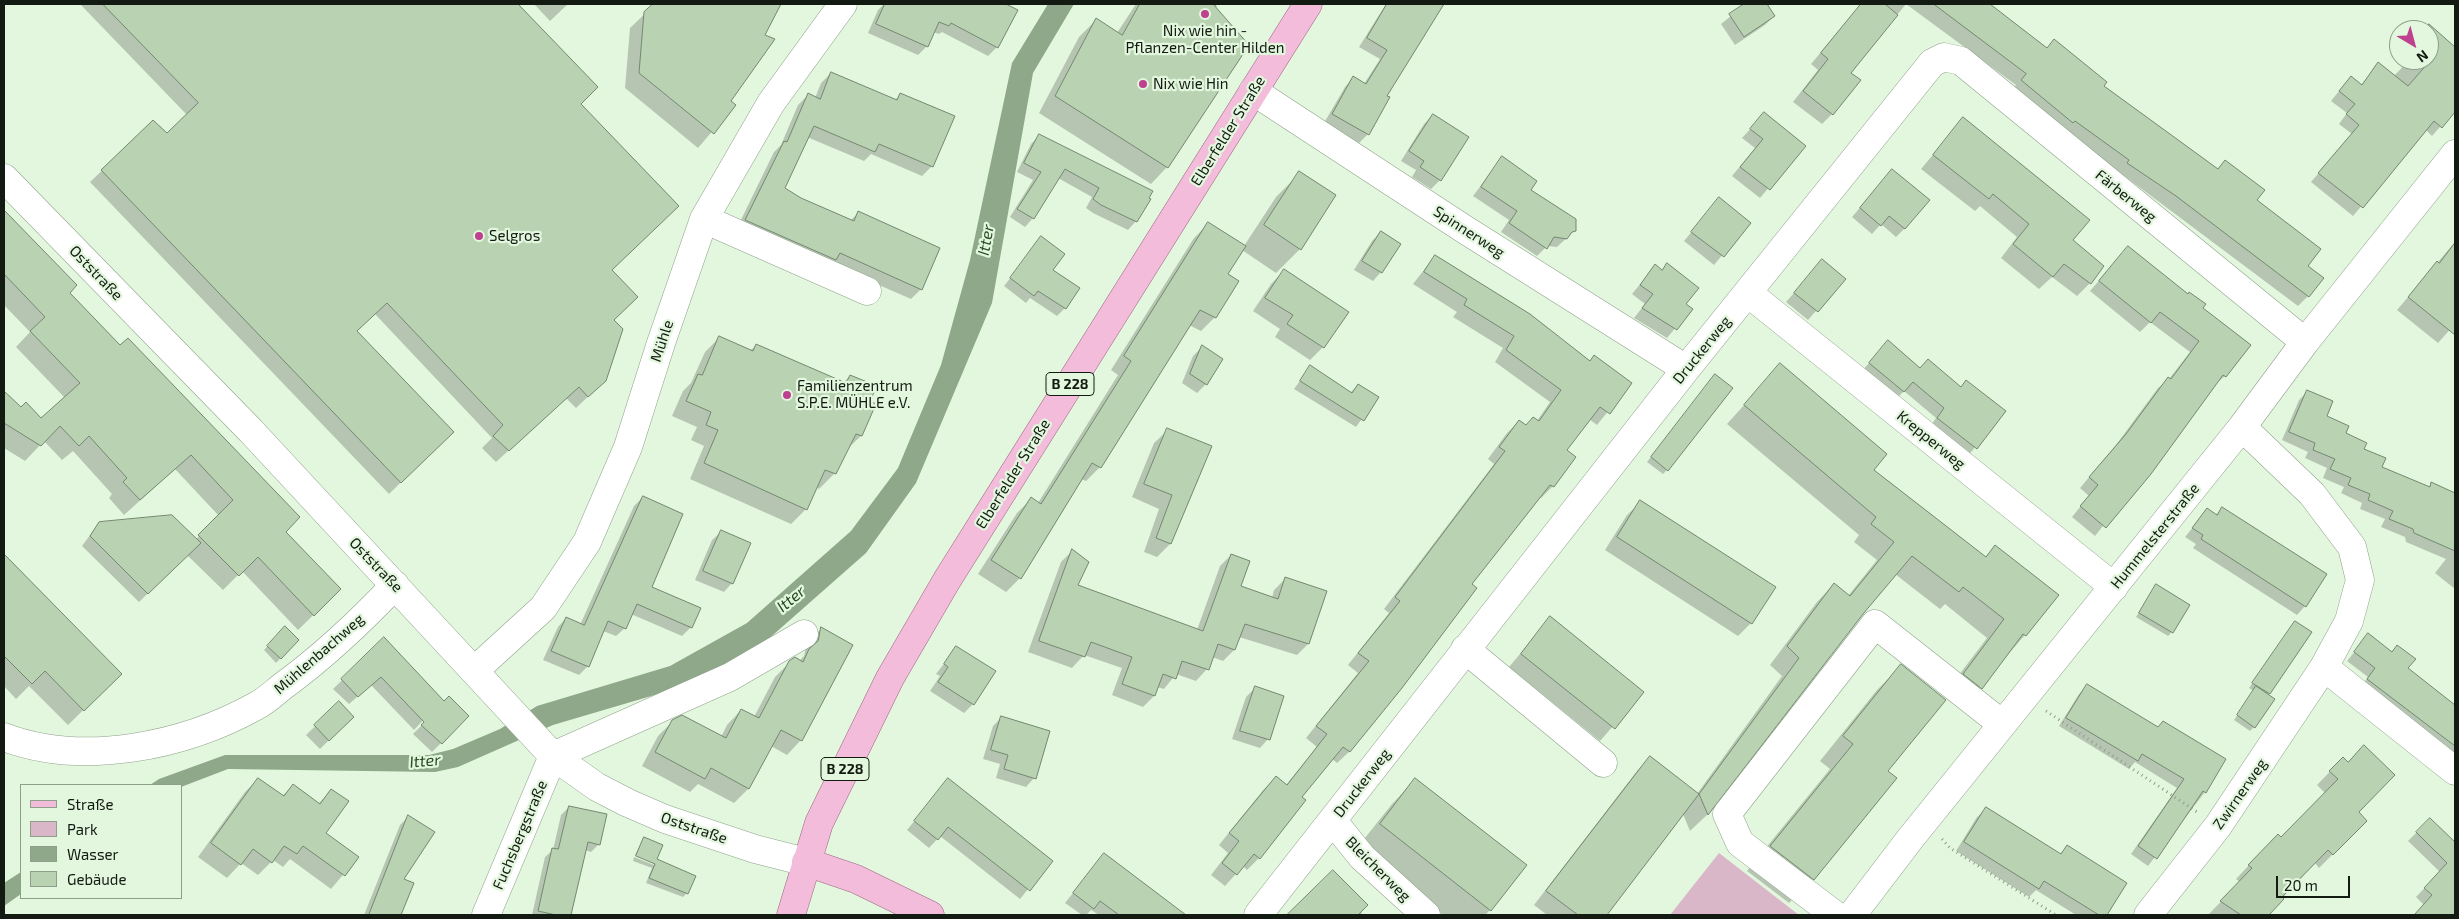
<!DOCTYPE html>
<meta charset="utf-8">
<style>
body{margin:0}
#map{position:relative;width:2459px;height:919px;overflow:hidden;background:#e3f7de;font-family:"Exo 2",sans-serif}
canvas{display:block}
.frame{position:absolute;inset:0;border:5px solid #121a11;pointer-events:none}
.legend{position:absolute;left:20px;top:784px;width:162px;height:115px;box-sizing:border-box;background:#e3f7de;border:1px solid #8f9f8c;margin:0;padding:6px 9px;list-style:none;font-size:15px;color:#121a11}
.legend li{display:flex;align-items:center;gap:10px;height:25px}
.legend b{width:25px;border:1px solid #8f9f8c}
.north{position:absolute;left:2389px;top:20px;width:50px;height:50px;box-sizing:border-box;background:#e3f7de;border:1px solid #8f9f8c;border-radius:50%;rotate:143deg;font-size:14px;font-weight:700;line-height:20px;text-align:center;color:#121a11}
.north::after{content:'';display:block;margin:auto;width:18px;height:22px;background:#be408e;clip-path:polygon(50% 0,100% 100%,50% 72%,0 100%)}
.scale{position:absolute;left:2276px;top:876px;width:74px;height:22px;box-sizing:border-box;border:2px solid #121a11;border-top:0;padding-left:6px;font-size:15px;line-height:18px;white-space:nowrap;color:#121a11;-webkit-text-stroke:4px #e3f7de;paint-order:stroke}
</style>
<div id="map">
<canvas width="2459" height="919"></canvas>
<div class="frame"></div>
<ul class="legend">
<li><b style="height:6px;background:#f2bcda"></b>Straße</li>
<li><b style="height:14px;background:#d9b7c8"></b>Park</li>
<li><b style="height:14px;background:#8fa889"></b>Wasser</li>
<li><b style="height:14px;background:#b8d2b2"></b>Gebäude</li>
</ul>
<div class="north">N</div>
<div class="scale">20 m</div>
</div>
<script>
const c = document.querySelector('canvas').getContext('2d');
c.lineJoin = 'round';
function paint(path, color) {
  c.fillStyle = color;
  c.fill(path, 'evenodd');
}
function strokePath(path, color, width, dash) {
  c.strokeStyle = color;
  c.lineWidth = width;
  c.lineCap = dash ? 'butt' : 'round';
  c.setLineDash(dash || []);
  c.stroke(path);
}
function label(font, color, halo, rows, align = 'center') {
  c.font = font + ' "Exo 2",sans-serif';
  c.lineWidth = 4.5;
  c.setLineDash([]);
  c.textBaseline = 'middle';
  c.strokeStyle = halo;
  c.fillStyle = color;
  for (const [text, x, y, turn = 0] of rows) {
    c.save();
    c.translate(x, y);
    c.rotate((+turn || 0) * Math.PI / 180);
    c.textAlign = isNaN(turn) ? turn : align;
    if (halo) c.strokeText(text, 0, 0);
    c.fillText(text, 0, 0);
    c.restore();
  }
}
const green = new Path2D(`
 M1719,853L1799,915H1670Z`);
const water = new Path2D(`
 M1048,4H1074L1033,73L992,303L916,483L866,553L765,642L685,686L553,725L458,767L435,772L228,769L181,787V785H150L159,779L225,755H429L453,749L500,729L537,706L670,666L747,623L851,531L898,468L941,365L970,260L1012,63Z
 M21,872V894L4,906V883Z`);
const shadow = new Path2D(`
 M80,4H517L596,87L579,104L611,270L613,320L593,392L576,408L566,398L496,462L482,448L492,438L375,314L356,331L440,444L389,494L90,182L153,122L167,135L187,115Z
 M534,4H568L550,21Z
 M655,4H780L729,101L734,106L698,148L625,88L630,28Z
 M884,4H1003L1016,11L996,48L988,56L942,32L939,34L933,32L927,46L918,55L868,33L878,10Z
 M1136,4H1211L1248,45L1167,167L1151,184L1039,113L1079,37L1096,20L1117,33Z
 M1386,4H1442L1385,96L1388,98L1368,134L1359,143L1324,123L1345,87L1353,78L1364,84L1380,59L1359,47Z
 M1746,4H1766L1774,16L1765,25L1735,45L1721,24Z
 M1861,4H1906L1850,73L1832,114L1822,124L1793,102L1818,70L1811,64Z
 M1906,4H1988L2047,49L2217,169L2225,161L2306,266L2308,296L2298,306L2011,91L2016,85Z
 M2435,31L2455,48V81L2446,91L2455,99V110L2432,136L2426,130L2353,216L2311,182L2352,134L2339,124L2347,113L2331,101L2343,86L2361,85L2378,64L2394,76L2409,60H2429V37Z
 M831,73L895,100L901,94L932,166L922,176L871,154L864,161L807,137L783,188L800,199L850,221L858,213L921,289L911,299L831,264L736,230L774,152L781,145L798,105L808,95L815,98L821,83Z
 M1764,114L1804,146L1760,198L1732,176L1755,148L1742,138Z
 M1433,115L1440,180L1431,189L1412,177L1416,170L1401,161L1424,124Z
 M1963,119L2072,241L2090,283L2077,296L2052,277L2039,289L2001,258L2017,237L1980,206L1975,211L1921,169Z
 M1039,136L1152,191L1136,221L1128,230L1093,213L1086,208L1092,197L1058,178L1033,218L1025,227L1010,217L1033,180L1017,172L1031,144Z
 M1502,158L1530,190L1575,230L1557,247L1547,246L1537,256L1501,232L1509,220L1473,196Z
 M1892,170L1905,228L1896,237L1881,224L1872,234L1852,217Z
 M1300,173V249L1276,273L1242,250L1226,274L1215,317L1201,331L1189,325L1100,467L1086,481L1081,479L1020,578L1006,592L978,574L1017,513L1031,499L1038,503L1118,375L1111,370L1194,238L1208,224L1244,246L1276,197Z
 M1719,199L1749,223L1714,265L1684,241Z
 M4,213L76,285L68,293L284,532L340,589L298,630L242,571L223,590L187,555L139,602L82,546L99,523L196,539L219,516L175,469L124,515L109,498L112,494L73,451L62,460L44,441L25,461L4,448V397L6,395L21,409L41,419L65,398L16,347L30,332L4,305Z
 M1381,232V272L1373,281L1354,270L1372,241Z
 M1042,238L1065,308L1057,316L1030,298L1026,303L1004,286Z
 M2455,242V324L2438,343L2397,310Z
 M2128,247L2201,308L2225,376L2214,385L2095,536L2072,517L2089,496L2080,488L2116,445L2158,388L2169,379L2190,352L2150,322L2140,332L2090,291Z
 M1435,256L1589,362L1594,357L1631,383L1597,425L1589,419L1566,450L1553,486L1541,498L1539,497L1470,584L1401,687L1349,752L1337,763L1332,759L1301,797L1304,800L1259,858L1247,870L1243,866L1225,886L1211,875L1228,853L1219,845L1264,789L1276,778L1286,785L1317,747L1306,738L1358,673L1348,665L1389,613L1384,609L1494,464L1488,459L1507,433L1519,421L1525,426L1537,421L1550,402L1495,362L1503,348L1453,317L1457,312L1413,284Z
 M1822,261L1844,279L1808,320L1786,302Z
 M1655,266L1685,304L1691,309L1667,338L1634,318L1645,304L1632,294Z
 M1284,271L1323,347L1310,360L1275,337L1280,329L1253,311L1271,284Z
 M720,337L750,351L756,345L843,383L850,376L869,402L875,404L861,436L847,449L835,473L819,489L816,487L806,509L791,524L690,479L704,446L691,440L697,427L672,416L683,391L691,383L705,352Z
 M1888,342L1919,369L1960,388L1966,382L2004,412L1967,457L1929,428L1936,418L1904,391L1895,400L1861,372Z
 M1202,347L1206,384L1197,393L1182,383L1193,356Z
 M1780,365L1872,470L1985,557L1995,547L2025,635L1964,705L1946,692L1987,638L1945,604L1940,609L1895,574L1862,614L1708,814L1690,831L1683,814L1605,915H1547L1534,905L1637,771L1650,758L1697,794L1782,676L1770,665L1817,602L1834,584L1848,596L1877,560L1854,542L1859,535L1727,424Z
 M1310,367L1350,393L1358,385L1377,397L1356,427L1294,389Z
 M1711,380L1667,470L1663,474L1647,462Z
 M2307,392L2325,417L2380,467L2428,487L2432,484L2455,494V515L2447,526L2455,532V589L2435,573L2446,559L2406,542L2405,537L2381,527L2385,519L2360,509L2362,503L2341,493L2344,487L2323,478L2327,468L2305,458L2308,452L2282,440L2299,400Z
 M1168,430L1210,447L1170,544L1157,557L1144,552L1159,509L1132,497L1154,443Z
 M643,497L650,587L691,627L682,636L631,614L625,628L616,636L603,631L588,666L579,675L543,660L558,627L566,618L580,625L634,506Z
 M1641,502L1751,623L1738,636L1605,550L1627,515Z
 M2222,509L2305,606L2297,615L2193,548L2196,544L2185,537L2207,510L2215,515Z
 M721,532L732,583L724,592L695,580L712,540Z
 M1072,551L1076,586L1197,630L1220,566L1231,555L1240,587L1272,598L1274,590L1285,579L1308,644L1297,655L1239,637L1234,650L1223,661L1212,657L1207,669L1196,681L1176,674L1164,689L1157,687L1154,696L1143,707L1112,695L1122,668L1084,655L1072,668L1028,652L1061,562Z
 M4,554L120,674L68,725L29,686L16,699L4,686Z
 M2156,586L2172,632L2168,636L2136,617Z
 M1550,618L1643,692L1600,741L1509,667Z
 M2295,622L2310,632L2267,695L2254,727L2250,731L2234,720L2254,691L2249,688Z
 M285,628L298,640L276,663L264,650Z
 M821,629L801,740L787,755L771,746L748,789L734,803L698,784L690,792L642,766L658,736L673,721L721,737L727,725L741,710L754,717L775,677L790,662L799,661L804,656L807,643Z
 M2368,635L2391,652L2397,646L2406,669L2455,706V761L2360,688L2368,677L2347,661Z
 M384,639L444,703L468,716L432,752L413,734L429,718L427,716L414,730L371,685L349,704L333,689Z
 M957,647L973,704L964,713L930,691L940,676L936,674Z
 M1901,666L1813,879L1789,903L1747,871L1830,769L1820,761L1877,690Z
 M2087,686L2157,728L2163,722L2205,792L2148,866L2131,854L2177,788L2135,762L2129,769L2059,726L2079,694Z
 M1255,688L1268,739L1260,748L1232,739L1246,697Z
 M339,703L352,717L320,749L306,735Z
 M1002,717L1034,778L1026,787L996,778L1000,764L983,759L993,726Z
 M2343,758L2357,812L2366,821L2319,868L2315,863L2266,915H2208L2240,882L2236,879L2264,849L2281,839L2325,793L2317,785Z
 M258,779L282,796L293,786L318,804L332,790L324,833L358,857L331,889L290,859L283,867L273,860L258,875L241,863L227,878L198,857L245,792Z
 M948,780L1051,861L1020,899L940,836L929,848L907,830Z
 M1415,780L1490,910L1485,915H1443L1357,848L1392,804Z
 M569,807L599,844L591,852L585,850L570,915H532L545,857L553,850L561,815Z
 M1986,809L2059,855L2067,847L2125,883L2105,915H2076L2036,890L2029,897L1956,851L1977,817Z
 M408,817L402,879L413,883L400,915H364L400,825Z
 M2430,819L2455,844V915H2415L2424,905L2416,897L2440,872L2408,841Z
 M644,838L655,860L687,893L683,897L646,883L652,868L633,861L634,857L654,865V862L635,855Z
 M1104,854L1184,915H1099L1091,910L1086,915H1082L1065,903Z
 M1333,872L1363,915H1289Z`);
const building = new Path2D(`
 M103,4H518L598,87L581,104L679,206L612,270L638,297L614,320L623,329L606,381L588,397L579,387L509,451L493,436L503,425L387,303L357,331L454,432L401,483L101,170L153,120L167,133L198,103Z
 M653,4H781L765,35L775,39L731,101L736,105L714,134L639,73L644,12Z
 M885,4H1006L1018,10L998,48L951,23L949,26L939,22L928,47L876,24Z
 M1140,4H1213L1249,45L1168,168L1055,96L1096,18L1122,35Z
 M1387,4H1444L1387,96L1390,97L1369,135L1332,114L1353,76L1366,84L1387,50L1367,38Z
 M1744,4H1767L1775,16L1744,37L1729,14Z
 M1861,4H1885L1898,15L1851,73L1861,80L1833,115L1803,91L1828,59L1821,53Z
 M1934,4H1990L2047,48L2054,39L2107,82L2104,86L2218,169L2225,160L2265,190L2257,200L2321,249L2308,266L2324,278L2309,297L2176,196L2127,163L2129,160L2075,121L2073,123L2021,80L2026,74Z
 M2429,24L2455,47V112L2442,128L2434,121L2363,208L2318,173L2359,125L2346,114L2355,104L2339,91L2351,76L2362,85L2378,62L2408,86L2429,62Z
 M831,72L897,100L900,93L955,116L933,167L879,144L875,152L814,126L785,188L801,198L854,221L858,211L940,248L922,290L840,253L836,260L745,220L784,141L787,142L808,93L820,99Z
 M1764,112L1806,146L1770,190L1740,167L1763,139L1750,129Z
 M1433,114L1469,137L1441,181L1420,167L1424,161L1409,151Z
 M1963,117L2090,220L2073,240L2104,266L2091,284L2064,264L2053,277L2013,244L2029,224L1993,194L1989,199L1933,155Z
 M1039,134L1153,191L1149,198L1151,199L1137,222L1101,205L1093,199L1099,188L1065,169L1034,219L1017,209L1041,172L1024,163Z
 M1502,156L1537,181L1531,190L1576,219V231L1572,232L1567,239L1554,237L1547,249L1509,223L1517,211L1481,187Z
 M1892,169L1930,200L1905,229L1889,216L1881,226L1860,208Z
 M1299,171L1336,195L1301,250L1264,225Z
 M1719,197L1751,223L1724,257L1691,232Z
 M4,210L77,285L70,293L120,345L128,338L300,517L286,532L341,589L314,616L258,557L239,576L198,535L233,500L191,455L140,500L123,482L127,478L89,436L79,446L60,426L41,446L4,423V391L21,407L26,402L41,418L80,383L30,331L45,317L4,274Z
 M1208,222L1246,246L1228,274L1239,281L1216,318L1200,310L1101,468L1092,463L1021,579L991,560L1031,497L1041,504L1131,361L1124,356Z
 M1381,231L1401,244L1382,273L1362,261Z
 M1041,236L1065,254L1053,270L1080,288L1066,309L1038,291L1034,296L1010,278Z
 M2455,243V335L2408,297L2437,261L2439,263Z
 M2128,246L2188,294L2189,292L2206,304L2203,308L2251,345L2226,377L2223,375L2151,474L2106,528L2080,506L2098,485L2089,477L2126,434L2168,377L2171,379L2199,341L2160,312L2151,323L2099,281Z
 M1435,255L1530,314L1590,361L1594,355L1632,383L1610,414L1600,407L1567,450L1576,457L1554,487L1550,485L1472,584L1477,588L1402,688L1350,752L1343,747L1302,797L1306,800L1260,859L1254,854L1237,875L1222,863L1239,841L1229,833L1276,776L1287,785L1327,734L1316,726L1369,661L1358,653L1400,601L1395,597L1505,451L1499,447L1519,420L1526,425L1533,417L1539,421L1561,390L1506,350L1514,336L1464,305L1467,299L1424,272Z
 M1822,259L1846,279L1818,312L1794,293Z
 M1667,263L1699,288L1686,304L1693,309L1677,330L1642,308L1653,294L1640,285L1655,264L1662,270Z
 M1284,269L1349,312L1324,348L1287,324L1293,315L1265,298Z
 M719,336L753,351L756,344L846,383L850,375L877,386L870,401L876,404L862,436L856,434L836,474L825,470L807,510L704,463L718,430L706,425L711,412L686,401L698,374L702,375Z
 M1888,340L1920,368L1928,359L1961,387L1966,380L2006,411L1977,449L1937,418L1944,408L1913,382L1904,392L1869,363Z
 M1202,345L1223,359L1207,385L1190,374Z
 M1780,363L1887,454L1874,470L1986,557L1995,545L2059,595L2026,636L2023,634L1982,689L1963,674L2004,619L1963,587L1959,592L1912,556L1863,614L1708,815L1699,794L1799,658L1787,646L1834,583L1850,596L1894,542L1871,524L1876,517L1744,405Z
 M1310,365L1352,393L1358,384L1379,397L1364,421L1300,381Z
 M1715,374L1733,388L1668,471L1651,457Z
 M2307,390L2333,401L2327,416L2349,426L2346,433L2367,443L2364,449L2386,458L2382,467L2430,487L2431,482L2455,493V551L2414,533L2413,529L2389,519L2393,511L2368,500L2370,494L2348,485L2351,478L2330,469L2335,459L2313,450L2315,443L2289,432Z
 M1167,428L1212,446L1171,544L1156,538L1172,495L1144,484Z
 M643,496L683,514L652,587L701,608L692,628L637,604L626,629L608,621L589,667L551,651L566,617L584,625Z
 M1640,500L1776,587L1752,624L1617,537Z
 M2222,507L2327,574L2306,607L2201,539L2203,535L2192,528L2207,508L2217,515Z
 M172,515L201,543L148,594L90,536L99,522Z
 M721,530L751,543L733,584L703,571Z
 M1072,549L1089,562L1078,585L1203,631L1231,554L1250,561L1241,586L1278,599L1285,577L1327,591L1309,644L1245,624L1235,650L1218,644L1209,670L1182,661L1176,679L1163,674L1155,696L1122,684L1132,657L1091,642L1085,657L1039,641Z
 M4,554L122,674L84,711L45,671L32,684L4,656Z
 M2156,584L2190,605L2173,633L2139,613Z
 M1550,616L1644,692L1615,729L1521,654Z
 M2295,621L2312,632L2270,694L2252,683Z
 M285,626L299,640L281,659L267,646Z
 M821,627L853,645L802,741L781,730L749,789L711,768L705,779L655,752L672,720L682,715L726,738L741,709L759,718L789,661L795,657L803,662L809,649L818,641Z
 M2368,633L2392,652L2397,645L2416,659L2408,668L2455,705V746L2367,679L2375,668L2354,652Z
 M384,637L444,701L449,696L469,716L442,744L421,725L424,722L381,677L358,697L341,679Z
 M956,646L996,671L974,705L938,682L948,667L944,664Z
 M1901,664L1946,700L1888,771L1897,778L1814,880L1770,846L1853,744L1843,736Z
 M2087,684L2158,727L2163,721L2226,759L2206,793L2203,791L2157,859L2138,846L2184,779L2142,754L2138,761L2066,718Z
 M1255,686L1284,696L1270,740L1240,731Z
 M2256,686L2275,699L2255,728L2237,715Z
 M339,701L354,717L329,741L314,725Z
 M1001,716L1050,731L1036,779L1004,769L1008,755L991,750Z
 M2364,745L2395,775L2359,812L2367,821L2333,855L2328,850L2282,897L2284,899L2269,915H2241L2220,901L2252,868L2248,865L2278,834L2281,837L2338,779L2329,771L2343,757L2348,762Z
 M1650,756L1699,794L1607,915H1578L1546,891Z
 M258,778L284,796L293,784L320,804L331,789L349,801L326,833L359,857L345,876L303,846L297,854L284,846L272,863L253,849L241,865L211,843Z
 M948,778L1053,861L1030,891L948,827L938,840L914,821Z
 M1415,778L1527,865L1491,911L1380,824Z
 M569,806L607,814L600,845L588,842L571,915H556L538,911L552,848L558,849Z
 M1986,807L2061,854L2067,845L2127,883L2107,915H2099L2044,881L2039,889L1964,842Z
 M408,815L435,832L404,879L414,883L401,915H369Z
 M2430,818L2455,842V915H2414L2432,895L2424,888L2447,863L2416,832Z
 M644,837L663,845L657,859L696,876L688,894L649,878L655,864L636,856Z
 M1104,853L1186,915H1119L1100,901L1094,909L1073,893Z
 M1333,870L1368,905L1358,915H1287Z`);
const path = new Path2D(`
 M1215,6L1217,4
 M2046,711L2197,812
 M1942,839L1950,848L2056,915`);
const minor = new Path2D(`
 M1253,91L1464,229L1686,369
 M4,178L251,431L553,756L597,787L628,803L665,819L755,849L806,862
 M704,219L867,291
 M1748,293L2114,587
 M1465,649L1603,763
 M2324,667L2455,771
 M474,671L543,608L587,542L628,447L661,343L704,219L771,103L843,4
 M4,737C83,767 184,746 256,706C266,701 274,693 283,686C324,656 361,621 395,585
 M1333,821L1362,857L1426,915
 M486,915L553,756L730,677L804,634
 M1258,915L1686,369L1932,63L1944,57L1961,61L2305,342
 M1835,915L1740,843L1727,814L1875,624L2002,724
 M1852,915L1910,839L2242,427L2305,342L2455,154
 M2148,915L2218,826L2324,667L2349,621L2360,580L2352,547L2312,494L2242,427`);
const major = new Path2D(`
 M806,862L856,879L930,915
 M791,915L819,823L890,678L947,580L1308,4`);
const markers = [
 [1205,14,5,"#be408e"],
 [1143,84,5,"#be408e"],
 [479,236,5,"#be408e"],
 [787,395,5,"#be408e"]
];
const shields = [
 [1070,384,48],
 [845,769,48]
];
const shieldNames = [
 ["B 228",1070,384],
 ["B 228",845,769]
];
const poiNames = [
 ["Nix wie hin -",1205,31,"center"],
 ["Pflanzen-Center Hilden",1205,48,"center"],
 ["Nix wie Hin",1153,84],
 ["Selgros",489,236],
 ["Familienzentrum",797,386],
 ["S.P.E. MÜHLE e.V.",797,403]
];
const streetNames = [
 ["Elberfelder Straße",1228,131,-58],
 ["Färberweg",2126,196,39],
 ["Spinnerweg",1469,232,33],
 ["Oststraße",96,273,46],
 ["Mühle",662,341,-72],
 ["Druckerweg",1702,350,-51],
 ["Krepperweg",1931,440,39],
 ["Elberfelder Straße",1013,474,-58],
 ["Hummelsterstraße",2155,536,-51],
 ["Oststraße",376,565,46],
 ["Mühlenbachweg",319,654,-41],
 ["Druckerweg",1362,783,-52],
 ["Zwirnerweg",2240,794,-55],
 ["Oststraße",694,828,19],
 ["Fuchsbergstraße",520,835,-67],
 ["Bleicherweg",1378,869,45]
];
const waterNames = [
 ["Itter",986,240,-80],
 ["Itter",791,599,-40],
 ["Itter",425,761,-5]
];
paint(green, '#d9b7c8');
paint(water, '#8fa889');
paint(shadow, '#0003');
paint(building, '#b8d2b2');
strokePath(building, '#748770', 1);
strokePath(minor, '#8ea28a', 29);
strokePath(major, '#9e6683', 29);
strokePath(path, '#8e9d8a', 3, [1, 4]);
strokePath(minor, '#fff', 28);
strokePath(major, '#f2bcda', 28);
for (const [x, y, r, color] of markers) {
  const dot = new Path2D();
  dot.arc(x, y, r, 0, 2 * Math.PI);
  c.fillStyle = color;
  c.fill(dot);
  strokePath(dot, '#e3f7de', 2);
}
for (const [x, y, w] of shields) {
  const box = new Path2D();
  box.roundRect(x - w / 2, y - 11.5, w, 23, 4);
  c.fillStyle = '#e3f7de';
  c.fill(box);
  strokePath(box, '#121a11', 1);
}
label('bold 14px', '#121a11', null, shieldNames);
label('15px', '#121a11', '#e3f7de', poiNames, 'left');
label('15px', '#121a11', '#e3f7de', streetNames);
label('italic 16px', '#274b1f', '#e3f7de', waterNames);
</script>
